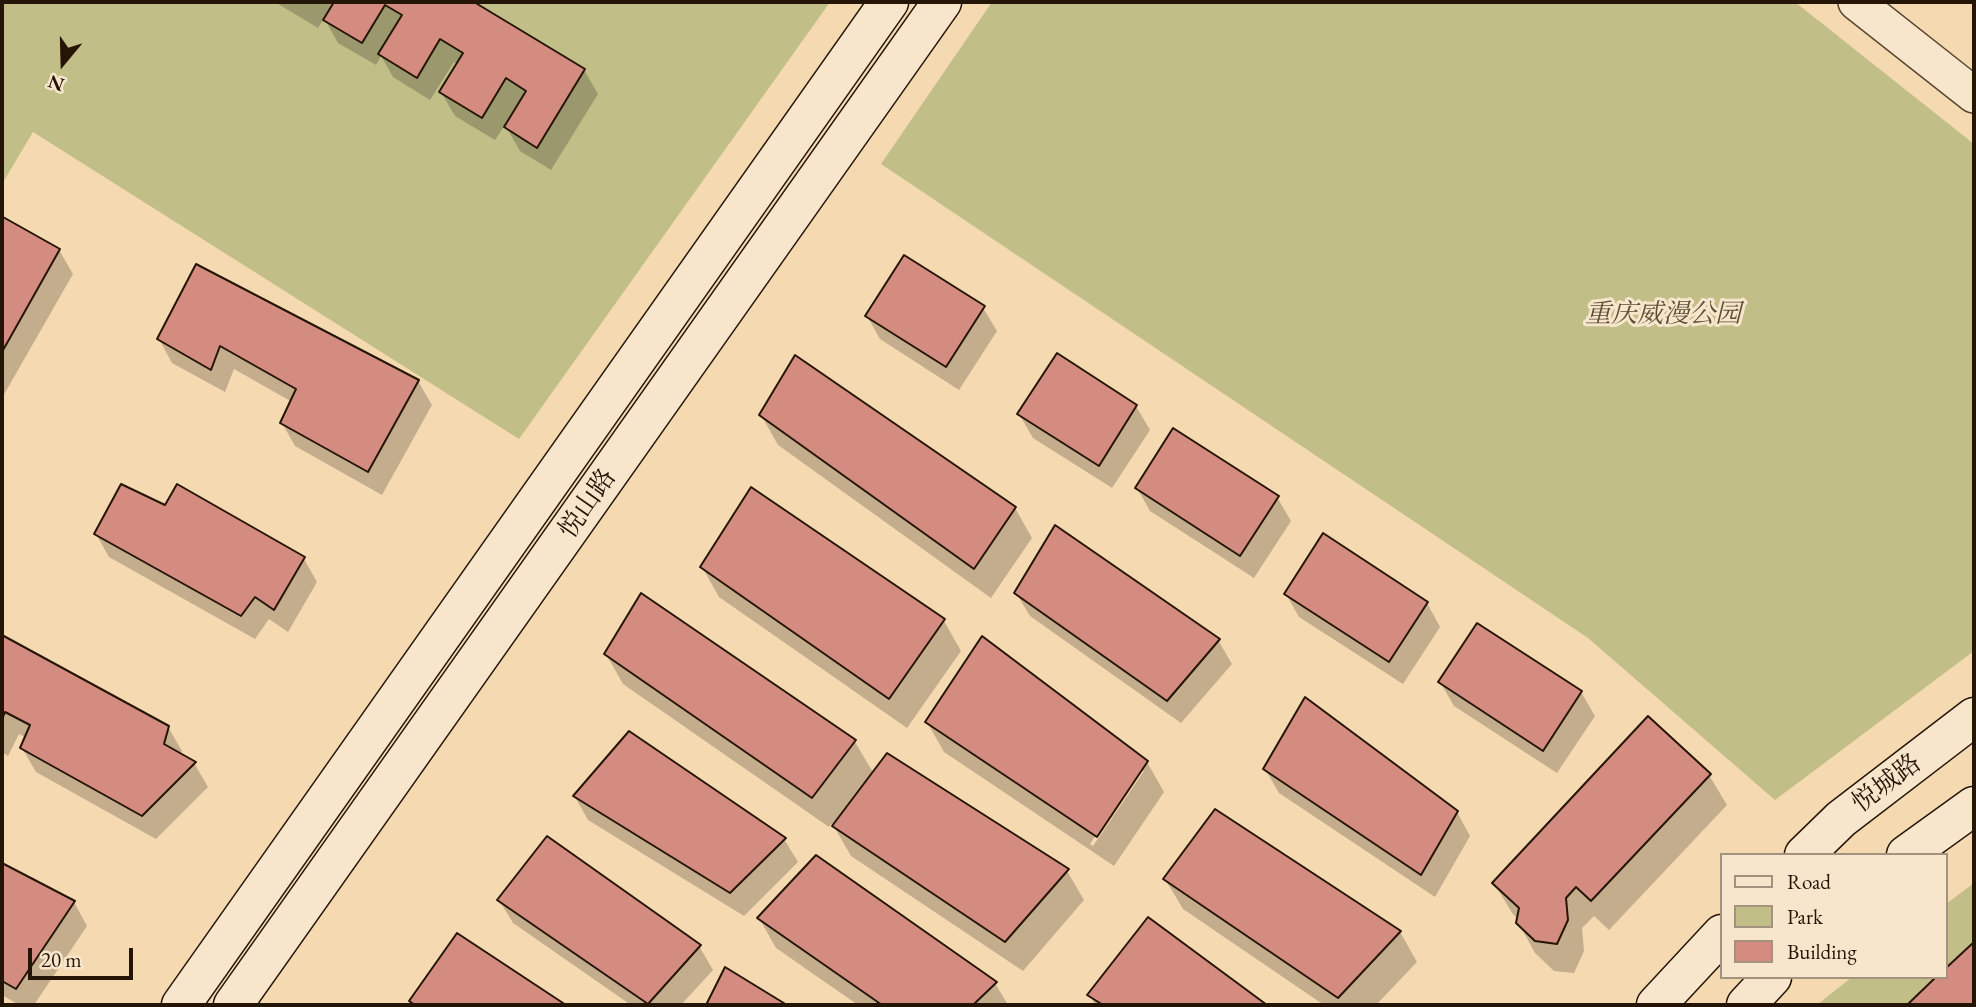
<!DOCTYPE html>
<meta charset="utf-8">
<style>
body{margin:0}
#map{position:relative;width:1976px;height:1007px;overflow:hidden;background:#f5d9b0;font-family:"EB Garamond",serif}
canvas{display:block}
.frame{position:absolute;inset:0;border:4px solid #241507;pointer-events:none}
.legend{position:absolute;left:1720px;top:853px;width:228px;height:126px;box-sizing:border-box;background:#f8e6cc;border:2px solid #a3927d;margin:0;padding:9px 12px;list-style:none;font-size:21px;color:#241507}
.legend li{display:flex;align-items:center;gap:14px;height:35px}
.legend b{width:35px;border:2px solid #a3927d}
.north{position:absolute;left:28px;top:28px;width:70px;height:70px;-webkit-text-stroke:5px #f8e6cc;paint-order:stroke;rotate:199deg;font-size:19px;font-weight:700;line-height:28px;text-align:center;color:#241507}
.north::after{content:'';display:block;margin:auto;width:24px;height:32px;background:#241507;clip-path:polygon(50% 0,100% 100%,50% 72%,0 100%)}
.scale{position:absolute;left:28px;top:948px;width:105px;height:32px;box-sizing:border-box;border:4px solid #241507;border-top:0;padding-left:9px;font-size:21px;line-height:24px;white-space:nowrap;color:#241507;-webkit-text-stroke:5px #f8e6cc;paint-order:stroke}
</style>
<div id="map">
<canvas width="1976" height="1007"></canvas>
<div class="frame"></div>
<ul class="legend">
<li><b style="height:9px;background:#f8e6cc"></b>Road</li>
<li><b style="height:19px;background:#c1be88"></b>Park</li>
<li><b style="height:19px;background:#d48c80"></b>Building</li>
</ul>
<div class="north">N</div>
<div class="scale">20 m</div>
</div>
<script>
const c = document.querySelector('canvas').getContext('2d');
c.lineJoin = 'round';
function paint(path, color) {
  c.fillStyle = color;
  c.fill(path, 'evenodd');
}
function strokePath(path, color, width, dash) {
  c.strokeStyle = color;
  c.lineWidth = width;
  c.lineCap = dash ? 'butt' : 'round';
  c.setLineDash(dash || []);
  c.stroke(path);
}
function label(font, color, halo, rows, align = 'center') {
  c.font = font + ' "EB Garamond","Noto Serif SC",serif';
  c.lineWidth = 6;
  c.setLineDash([]);
  c.textBaseline = 'middle';
  c.strokeStyle = halo;
  c.fillStyle = color;
  for (const [text, x, y, turn = 0] of rows) {
    c.save();
    c.translate(x, y);
    c.rotate((+turn || 0) * Math.PI / 180);
    c.textAlign = isNaN(turn) ? turn : align;
    if (halo) c.strokeText(text, 0, 0);
    c.fillText(text, 0, 0);
    c.restore();
  }
}
const green = new Path2D(`
 M2,2H830L519,439L33,132L2,184Z
 M992,2H1795L1974,144V651L1775,800L1588,638L881,164Z
 M1974,883V1005H1817L1852,977H1946V904Z`);
const shadow = new Path2D(`
 M275,2H471L584,70L598,94L551,170L520,151L505,125L495,140L455,116L441,92L458,64L454,62L430,100L393,77L381,56L376,65L338,43L324,18L318,28Z
 M4,219L59,250L73,274L2,398V223Z
 M196,266L418,381L432,405L382,495L295,446L282,423L292,402L234,369L225,392L172,363L159,339Z
 M983,308L997,331L959,390L880,339L867,316Z
 M1136,406L1150,430L1112,488L1033,438L1019,414Z
 M761,415L1015,508L1032,538L991,598L778,445Z
 M1137,488L1277,497L1291,521L1254,578L1150,511Z
 M165,507L304,559L317,582L288,632L269,619L255,639L109,557L96,534Z
 M702,567L944,621L961,651L907,728L719,597Z
 M1016,593L1218,640L1232,664L1181,723L1030,616Z
 M1286,594L1427,603L1440,627L1403,684L1299,617Z
 M642,595L855,742L874,774L1067,871L1084,900L1023,971L851,856L832,823L829,827L623,684L606,654Z
 M2,637L168,727L182,751L180,756L194,763L208,787L156,839L36,772L22,748L26,738L19,734L8,756L2,752Z
 M1440,682L1581,692L1595,716L1557,773L1454,706Z
 M927,722L1147,762L1164,792L1114,866L944,752ZM1139,771H1144L1093,846L1090,844Z
 M1265,769L1457,812L1470,836L1435,897L1279,793Z
 M1709,775L1727,805L1609,930L1594,916L1582,928L1584,951L1574,973L1554,971L1535,953L1518,922V919L1512,913L1494,883Z
 M575,797L784,839L798,862L744,916L588,820Z
 M2,865L74,902L87,926L34,1005H19L2,995Z
 M1165,879L1400,932L1417,962L1376,1005H1324L1183,909Z
 M499,900L699,946L713,970L681,1005H631L513,923Z
 M759,918L995,983L1008,1005H858L776,948Z
 M1148,919L1265,1005H1095L1090,995Z
 M457,935L563,1005H413L411,1002Z
 M1974,945V1005H1910L1923,991L1946,977V970Z`);
const building = new Path2D(`
 M334,2H474L585,69L537,148L504,127L526,91L506,78L482,118L439,92L463,53L440,39L417,78L378,54L402,15L385,5L362,43L323,20Z
 M3,217L60,249L2,352V220Z
 M904,255L985,306L946,367L865,316Z
 M196,264L419,380L368,472L280,423L296,389L220,346L211,370L157,339Z
 M1057,353L1137,405L1099,466L1017,414Z
 M795,355L1016,507L974,569L759,415Z
 M1173,428L1279,496L1240,556L1135,488Z
 M121,484L165,505L177,484L305,557L274,610L255,597L241,616L94,534Z
 M751,487L945,619L889,699L700,567Z
 M1055,525L1220,639L1167,701L1014,593Z
 M1323,533L1428,602L1389,662L1284,594Z
 M641,593L856,740L812,798L604,654Z
 M1477,623L1582,691L1543,751L1438,682Z
 M2,635L169,726L164,744L196,762L142,816L20,748L30,725L5,712L2,719Z
 M982,636L1148,761L1097,837L925,722Z
 M1305,697L1458,811L1421,875L1263,769Z
 M1648,716L1711,774L1591,901L1576,887L1566,898L1568,920L1557,944L1535,941L1516,923L1519,908L1492,883Z
 M629,731L786,838L730,893L573,796Z
 M887,753L1069,869L1005,942L832,826Z
 M1215,809L1401,931L1338,998L1163,879Z
 M547,836L701,945L648,1004L497,900Z
 M816,855L997,982L973,1005H882L757,918Z
 M2,863L75,901L16,989L2,981Z
 M1148,917L1267,1005H1103L1087,995Z
 M457,933L566,1005H415L409,1001Z
 M1974,942V1005H1907L1936,977H1946V968Z
 M725,967L787,1005H706Z`);
const tertiary = new Path2D(`
 M1856,2L1974,95`);
const secondary = new Path2D(`
 M1804,855L1841,819L1974,717
 M1906,855L1974,806
 M181,1005L889,2
 M233,1005L942,2
 M1656,1005L1722,934
 M1746,1005L1772,977`);
const parkNames = [
 ["重庆威漫公园",1663,315]
];
const streetNames = [
 ["悦山路",588,504,-55],
 ["悦城路",1887,784,-37]
];
paint(green, '#c1be88');
paint(shadow, '#0003');
paint(building, '#d48c80');
strokePath(building, '#241507', 2);
strokePath(tertiary, '#584631', 38);
strokePath(secondary, '#241507', 41);
strokePath(tertiary, '#f8e6cc', 35);
strokePath(secondary, '#f8e6cc', 38);
label('italic 26px', '#5b5034', '#f8e6cc', parkNames);
label('26px', '#241507', '#f8e6cc', streetNames);
</script>
